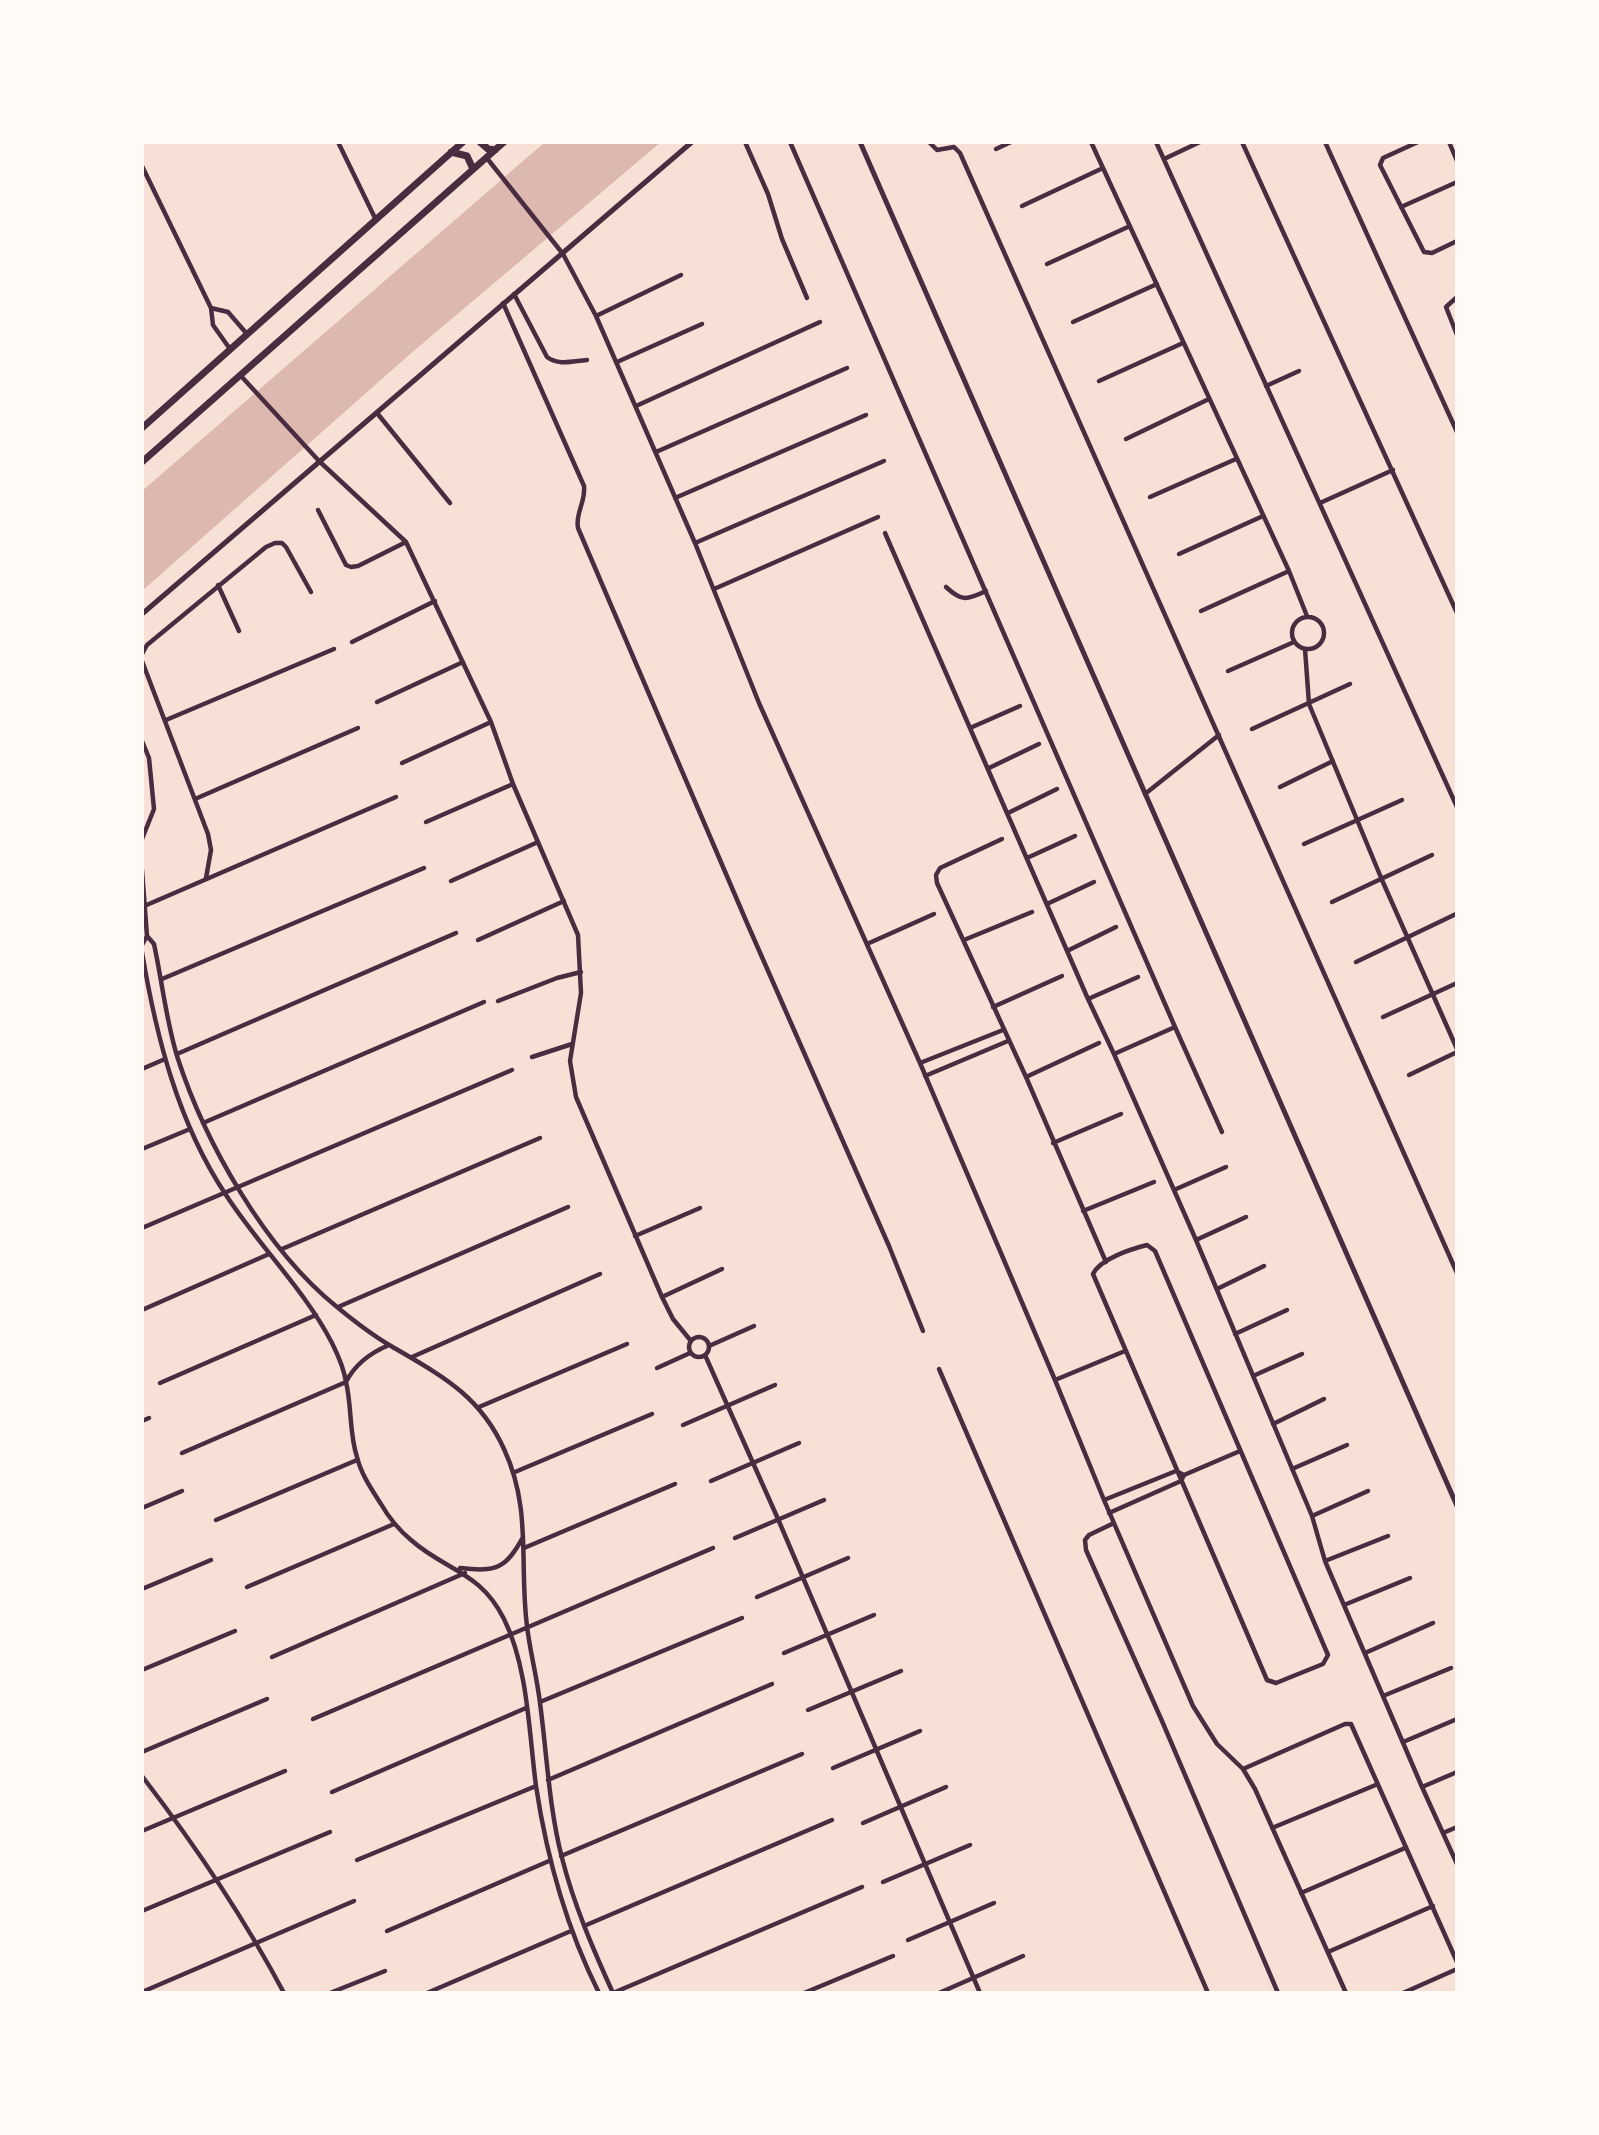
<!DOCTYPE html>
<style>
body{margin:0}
#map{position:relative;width:1599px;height:2135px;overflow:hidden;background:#f7e1d7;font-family:"Zilla Slab",serif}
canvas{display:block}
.frame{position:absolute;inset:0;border:144px solid #fffaf5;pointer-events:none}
</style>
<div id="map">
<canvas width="1599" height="2135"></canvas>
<div class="frame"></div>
</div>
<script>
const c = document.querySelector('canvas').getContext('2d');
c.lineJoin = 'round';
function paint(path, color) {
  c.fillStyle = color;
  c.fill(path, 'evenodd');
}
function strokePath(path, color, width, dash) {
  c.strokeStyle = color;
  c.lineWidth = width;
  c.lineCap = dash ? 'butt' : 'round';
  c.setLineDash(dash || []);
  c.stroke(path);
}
const water = new Path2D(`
 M545,142H661L409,355L142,591V491Z`);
const minor = new Path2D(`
 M338,142L375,218
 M745,142L768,194L782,239L807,298
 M790,142L1175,1027L1114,1054L1196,1240L1312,1516L1325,1561L1422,1787L1457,1864
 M929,142L937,150L954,147L960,153L1457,1273
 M1091,142L1289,571L1307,616
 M1156,142L1457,807
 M1242,142L1457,613
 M1325,142L1457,432
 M1418,142L1383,158L1380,165L1424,252L1432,253L1457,241
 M1449,142L1457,161
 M996,149L1011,142
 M486,157L563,254L596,316L695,543L759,703L920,1063L1055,1380L1104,1500L1193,1706L1217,1744L1243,1769L1255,1789L1346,1993
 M1164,159L1200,142
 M142,166L211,308L213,325L230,349
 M1022,206L1103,168
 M1401,207L1457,182
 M1047,264L1130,226
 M514,294L547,357C559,366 573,361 587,360
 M1457,297L1446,307L1457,335
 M503,303L584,486C586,502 575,513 578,528L747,923L889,1246L923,1331
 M211,308L228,312L247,334
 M596,316L681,275
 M1073,322L1157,284
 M617,362L702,324
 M241,376L319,461L406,542L491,722L513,784L578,935L581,993L570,1061L576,1097L662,1297L673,1319L691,1341
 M1099,381L1183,343
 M1266,386L1299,371
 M636,406L820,322
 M377,413L450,503
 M1126,439L1209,399
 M656,452L847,368
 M1150,497L1236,459
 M675,498L866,415
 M1320,503L1393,470
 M318,510L346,565L351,567L358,566L406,542
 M885,533L1088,999L1114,1054
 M695,543L884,461
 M1179,554L1263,516
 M218,585L239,631
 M946,587C962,602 967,600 986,591
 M714,589L878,517
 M1201,611L1289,571
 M1292 633a16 16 0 1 1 32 0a16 16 0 1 1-32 0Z
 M352,642L435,601
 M1305,649L1309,704L1382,880L1457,1049
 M142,654L147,645L266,547L275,543H282L286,547L311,592
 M142,661L208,834L211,850L206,878
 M1228,671L1294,642
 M377,702L463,662
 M166,720L334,649
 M970,728L1020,706
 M1252,729L1350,684
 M142,741L149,758L154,809L142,839
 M402,763L491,722
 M989,768L1039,744
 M1280,787L1333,761
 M1145,794L1219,735
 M195,799L358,728
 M1008,813L1057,789
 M426,822L513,784
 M1002,839L940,868L936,875L937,883L1026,1077L1106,1262
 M1304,844L1402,800
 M1027,858L1075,836
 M142,870L147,936L142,945
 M451,881L538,842
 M1332,902L1432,855
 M1047,904L1094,882
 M142,907L396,797
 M147,936L154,944C162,981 166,1020 177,1056C205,1143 265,1249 337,1307C354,1321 372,1335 391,1346C440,1375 479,1394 504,1449C532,1509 519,1563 527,1626C530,1652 537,1677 540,1703C547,1755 549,1808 562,1858C574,1905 593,1949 613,1993
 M478,940L564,901
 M964,940L1032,912
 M867,944L934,914
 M1067,951L1116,927
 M142,952C156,1036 178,1123 226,1195C259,1246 304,1289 332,1343C338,1355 344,1369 346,1382C352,1407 349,1433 357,1457C361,1474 372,1490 381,1504C389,1518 399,1530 411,1540C446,1571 480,1571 504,1619C528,1667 529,1733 536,1786C547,1859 566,1927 599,1993
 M1356,962L1456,914
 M162,979L424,868
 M1088,999L1138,977
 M498,1001L557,978L581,972
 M993,1007L1062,976
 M1383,1017L1457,983
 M1175,1027L1222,1132
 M177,1054L456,933
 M532,1057L572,1044
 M920,1063L1003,1030
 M142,1069L165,1059
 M1409,1075L1457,1052
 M925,1076L1008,1041
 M1026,1077L1099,1043
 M203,1123L484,1002
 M1053,1143L1121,1114
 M142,1149L190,1129
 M1174,1190L1226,1167
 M1083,1211L1154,1182
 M142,1228L512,1070
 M635,1236L700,1208
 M1196,1240L1246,1217
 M1147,1245L1155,1251L1328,1655L1323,1664L1276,1683L1267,1680L1093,1274C1100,1259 1131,1249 1147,1245Z
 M282,1249L540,1138
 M1217,1289L1264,1266
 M662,1297L722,1269
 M338,1307L568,1207
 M142,1310L269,1254
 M1235,1334L1287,1310
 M689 1347a10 10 0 1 1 20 0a10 10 0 1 1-20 0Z
 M709,1346L754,1326
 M705,1355L778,1519L980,1993
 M412,1357L600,1274
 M657,1368L690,1353
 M939,1369L1208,1993
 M1253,1376L1302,1354
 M1055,1380L1125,1351
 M160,1383L316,1315
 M479,1407L627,1344
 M142,1421L149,1418
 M1273,1424L1324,1399
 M683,1425L775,1385
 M182,1453L346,1382C355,1364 370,1353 389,1345
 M1292,1469L1347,1445
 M515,1472L652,1414
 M711,1481L799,1443
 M1104,1500L1176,1471L1184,1475
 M142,1508L182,1491
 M1109,1513L1181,1481L1184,1475L1240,1451
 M1312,1516L1368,1491
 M216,1520L357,1460
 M1114,1523L1089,1535L1085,1540L1086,1550L1162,1721L1278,1993
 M735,1538L824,1500
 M524,1548L675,1484
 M1325,1561L1388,1536
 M460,1568C496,1572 506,1569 523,1537
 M247,1587L394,1524
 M142,1589L211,1560
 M757,1597L848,1558
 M1344,1605L1410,1578
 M784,1653L874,1615
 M1365,1653L1433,1623
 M272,1657L465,1573
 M142,1670L235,1631
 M1383,1696L1451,1668
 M540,1702L742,1618
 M808,1710L901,1671
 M313,1719L713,1548
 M1403,1742L1457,1719
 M142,1752L267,1699
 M833,1768L920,1731
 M1243,1769L1345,1724H1351L1457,1962
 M142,1776C195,1845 243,1916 284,1993
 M548,1780L772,1684
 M1422,1787L1457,1772
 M332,1792L526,1708
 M863,1823L946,1787
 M1272,1828L1378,1784
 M142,1831L285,1771
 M1443,1833L1457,1827
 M561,1856L802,1754
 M357,1860L536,1786
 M883,1882L970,1845
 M1301,1893L1405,1848
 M142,1911L330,1832
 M584,1926L832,1820
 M387,1931L549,1861
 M908,1940L994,1903
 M1328,1952L1433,1906
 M142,1992L354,1901
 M330,1993L385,1971
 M427,1993L571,1931
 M613,1993L862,1887
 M804,1993L893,1956
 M939,1993L1023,1956
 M1403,1993L1457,1969`);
const tertiary = new Path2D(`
 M860,142L1457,1506
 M142,614L692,142`);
const primary = new Path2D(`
 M480,142L488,149L495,150
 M451,152L467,156L473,169
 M142,428L463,142
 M142,462L504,142`);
paint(water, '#dcb8b0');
strokePath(minor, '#4a2c40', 4.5);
strokePath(tertiary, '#4a2c40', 5);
strokePath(primary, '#4a2c40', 7);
</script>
